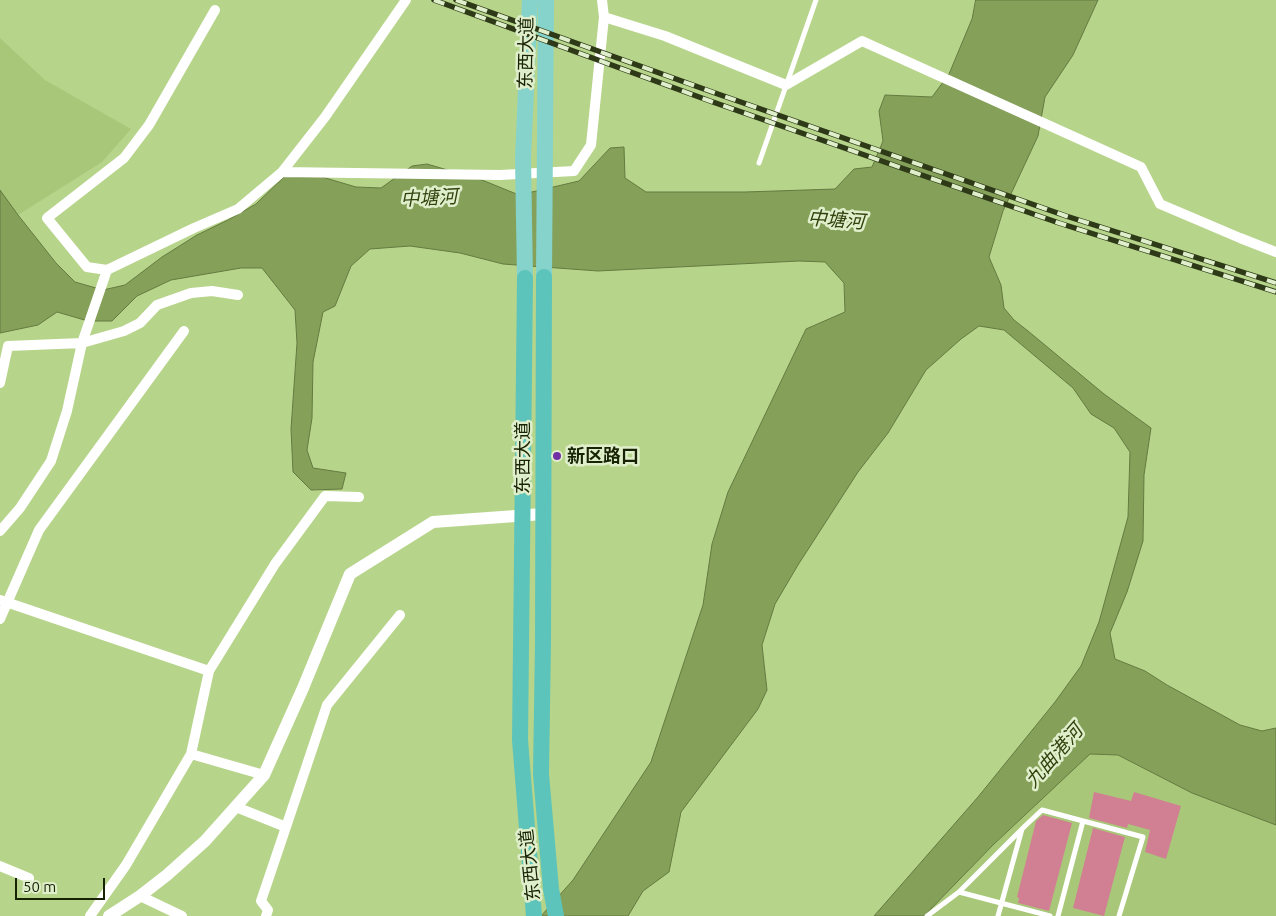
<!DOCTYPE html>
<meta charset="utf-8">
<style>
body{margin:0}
#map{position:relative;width:1276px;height:916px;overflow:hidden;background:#b7d48b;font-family:Ubuntu,sans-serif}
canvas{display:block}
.scale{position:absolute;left:15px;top:878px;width:90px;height:22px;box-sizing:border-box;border:2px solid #182205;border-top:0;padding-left:6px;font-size:15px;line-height:18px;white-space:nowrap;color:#182205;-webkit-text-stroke:4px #e0efcb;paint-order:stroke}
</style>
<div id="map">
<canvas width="1276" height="916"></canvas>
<div class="scale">50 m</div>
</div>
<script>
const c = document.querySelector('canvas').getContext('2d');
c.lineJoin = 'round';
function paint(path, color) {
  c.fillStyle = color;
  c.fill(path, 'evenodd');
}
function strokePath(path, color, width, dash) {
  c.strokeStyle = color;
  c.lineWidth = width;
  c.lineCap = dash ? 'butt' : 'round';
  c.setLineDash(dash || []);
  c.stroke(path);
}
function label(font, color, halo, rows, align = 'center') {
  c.font = font + ' Ubuntu,"Noto Sans SC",sans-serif';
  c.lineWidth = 5;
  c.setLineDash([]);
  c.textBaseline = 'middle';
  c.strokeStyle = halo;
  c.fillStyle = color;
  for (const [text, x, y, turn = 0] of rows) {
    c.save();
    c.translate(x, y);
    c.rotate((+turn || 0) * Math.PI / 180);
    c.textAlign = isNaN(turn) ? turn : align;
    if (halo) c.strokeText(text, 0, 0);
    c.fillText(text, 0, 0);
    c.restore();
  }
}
const built = new Path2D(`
 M0,38L45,80L131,129L102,162L18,215L0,190Z
 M1090,754L1118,755L1192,793L1276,825V916H924L993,845Z`);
const water = new Path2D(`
 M976,0H1098L1073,55L1045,97L1038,136L1003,211L989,257L1001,285L1004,308L1014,320L1028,331L1104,394L1151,428L1144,475L1143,541L1127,592L1110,633L1115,659L1145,671L1167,685L1240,725L1262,731L1276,728V825L1192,793L1118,755L1090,754L993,845L924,916H874L978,797L1055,702L1081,666L1099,622L1128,517L1130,452L1114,428L1091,414L1073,388L1004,330L979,326L961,339L926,370L888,433L858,472L798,565L775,604L762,645L767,690L758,709L681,812L669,872L643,891L628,916H541L573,880L651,762L703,605L712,544L728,492L806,329L845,312L844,283L825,262L799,261L598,271L503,264L460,253L410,246L370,249L351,266L335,306L323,312L313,362L312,418L307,450L313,468L346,473L342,489L311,490L293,472L291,429L297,343L295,310L262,268H241L171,280L137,296L112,321H88L57,312L38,325L0,333V190L18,215L56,263L75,282L103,290L125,285L162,257L197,235L228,220L256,204L287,174H312L356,187L381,188L412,166L427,164L482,180L519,195L579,181L610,148L624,147L625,178L646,192H745L835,189L854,169L872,167L883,141L879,111L885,95L932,97L949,74L972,19Z`);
const building = new Path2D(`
 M1094,792L1131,801L1134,792L1181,806L1166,859L1145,852L1150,830L1128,824L1127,828L1089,818Z
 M1043,815L1072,823L1049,911L1018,903L1019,898L1017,897L1036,821Z
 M1093,828L1125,837L1104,916L1073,908Z`);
const service = new Path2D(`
 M759,163L816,0
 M959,892L1025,826L1042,810L1143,837L1119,916
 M927,916L959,892L1050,916
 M998,916L1022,829
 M1058,916L1083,821`);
const minor = new Path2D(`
 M604,17L665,36L786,85L862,41L1141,167L1160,204L1240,238L1276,252
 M282,172L500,175L574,171L591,145L604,17L602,0
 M107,270L87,267L47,218L124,158L149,125L215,10
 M0,383L8,346L82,343L124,331L140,323L157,305L191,293L212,291L238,295
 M0,531L20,508L51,461L67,411L82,343L107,270L194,228L238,209L282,172L325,117L406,0
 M0,600L209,671
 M0,619L39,530L184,331
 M191,754L264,775
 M236,807L286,827L261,901L268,910L266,916
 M286,827L327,705L400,615
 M0,866L29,878
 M140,896L182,916
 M90,916L126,865L191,754L209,671L275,564L325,496L359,497`);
const tertiary = new Path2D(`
 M109,916L140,896L167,875L205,841L264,775L303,688L350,574L433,522L543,514`);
const primary = new Path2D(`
 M544,277L546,0
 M525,278L523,158L530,0`);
const trunk = new Path2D(`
 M544,277L543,643L541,774L551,889L556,916
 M525,278L520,740L534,916`);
const rail = new Path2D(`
 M434,0L710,101L1059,223L1276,292
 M456,0L715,93L1066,216L1276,283`);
const markers = [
 [557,456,5,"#7131a5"]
];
const streetNames = [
 ["东西大道",526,53,-89],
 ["东西大道",523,458,-90],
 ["东西大道",530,865,-96]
];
const poiNames = [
 ["新区路口",567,456]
];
const waterNames = [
 ["中塘河",429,198,-3],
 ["中塘河",836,220,4],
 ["九曲港河",1054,756,-49]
];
paint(built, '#a9c779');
paint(water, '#85a059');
strokePath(water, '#647a40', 1);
paint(building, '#d08092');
strokePath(service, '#fff', 5);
strokePath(minor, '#fff', 10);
strokePath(tertiary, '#fff', 12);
strokePath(primary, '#85d3cb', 16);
strokePath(trunk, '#5cc4ba', 16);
strokePath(rail, '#2d3917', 5.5);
strokePath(rail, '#e0efcb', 4, [11]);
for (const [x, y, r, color] of markers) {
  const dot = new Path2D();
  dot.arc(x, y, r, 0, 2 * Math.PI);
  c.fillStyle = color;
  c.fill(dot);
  strokePath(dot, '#e0efcb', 2);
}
label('18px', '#182205', '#e0efcb', streetNames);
label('bold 18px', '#182205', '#e0efcb', poiNames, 'left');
label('italic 19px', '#31420d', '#e0efcb', waterNames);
</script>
